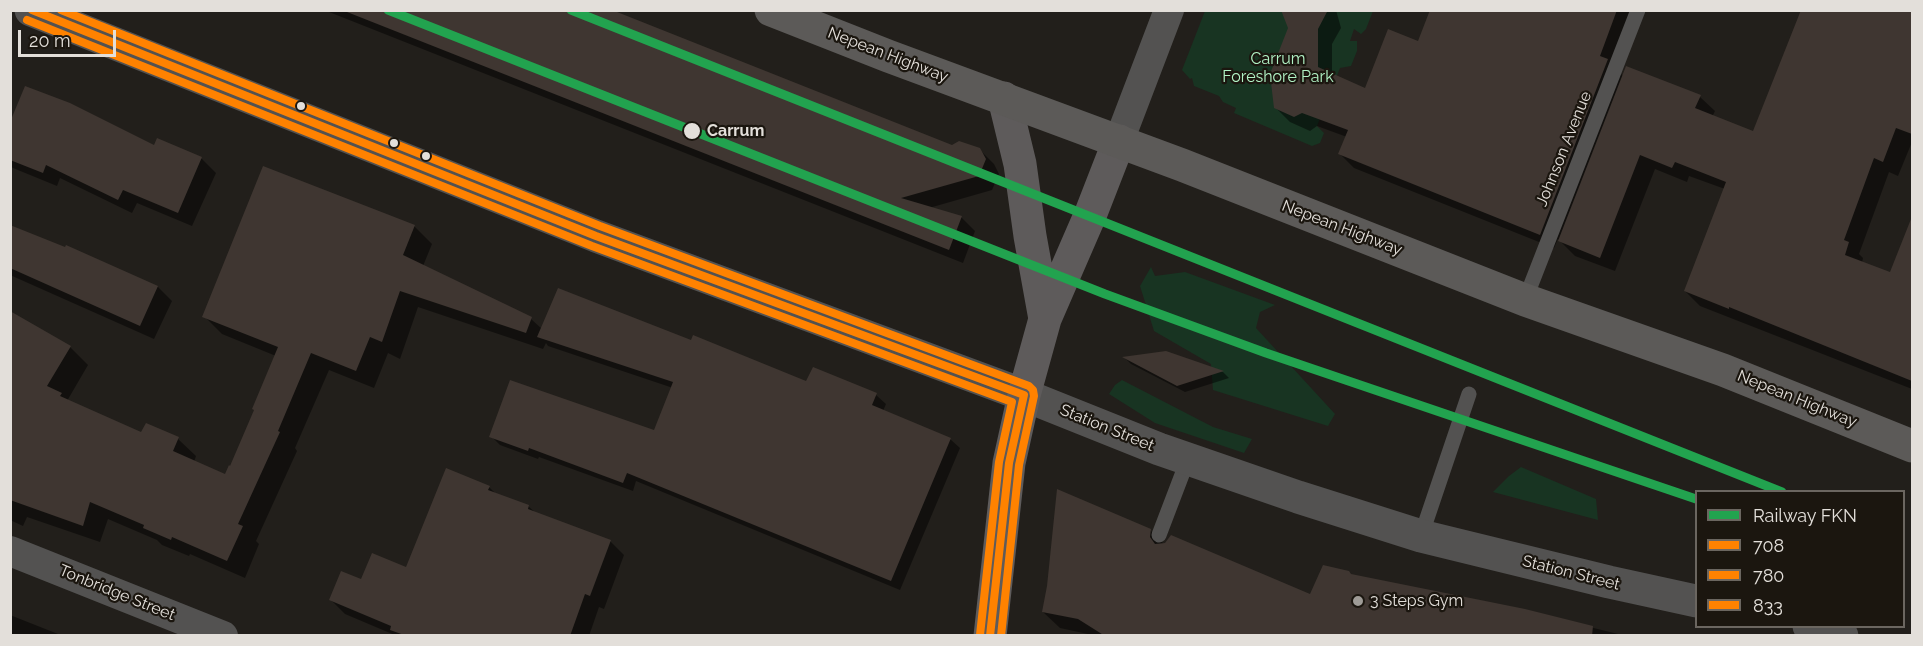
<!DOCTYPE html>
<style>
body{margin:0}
#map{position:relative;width:1923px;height:646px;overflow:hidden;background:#221f1b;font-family:Raleway,sans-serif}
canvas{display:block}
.frame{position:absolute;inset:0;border:12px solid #e3dfda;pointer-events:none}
.legend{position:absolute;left:1695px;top:490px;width:210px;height:138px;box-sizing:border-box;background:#1b160f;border:2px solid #6b6660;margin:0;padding:8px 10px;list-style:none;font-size:18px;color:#e3dfda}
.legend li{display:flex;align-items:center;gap:12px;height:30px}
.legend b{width:30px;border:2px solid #6b6660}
.scale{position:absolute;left:18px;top:30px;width:98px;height:27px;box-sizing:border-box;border:3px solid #e3dfda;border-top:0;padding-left:8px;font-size:18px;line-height:21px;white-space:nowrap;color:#e3dfda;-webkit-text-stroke:4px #1b160f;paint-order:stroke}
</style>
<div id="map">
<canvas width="1923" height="646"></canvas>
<div class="frame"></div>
<ul class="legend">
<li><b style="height:8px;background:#22a34f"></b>Railway FKN</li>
<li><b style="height:8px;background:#ff8200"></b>708</li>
<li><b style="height:8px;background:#ff8200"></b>780</li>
<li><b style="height:8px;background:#ff8200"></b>833</li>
</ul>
<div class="scale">20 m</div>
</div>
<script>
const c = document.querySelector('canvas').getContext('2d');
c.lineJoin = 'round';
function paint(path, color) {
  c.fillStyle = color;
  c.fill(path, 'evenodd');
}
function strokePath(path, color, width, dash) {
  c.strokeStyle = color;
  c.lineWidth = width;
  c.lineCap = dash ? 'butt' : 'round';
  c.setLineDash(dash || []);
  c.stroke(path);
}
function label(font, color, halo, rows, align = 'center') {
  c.font = font + ' Raleway,sans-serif';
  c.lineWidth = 4.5;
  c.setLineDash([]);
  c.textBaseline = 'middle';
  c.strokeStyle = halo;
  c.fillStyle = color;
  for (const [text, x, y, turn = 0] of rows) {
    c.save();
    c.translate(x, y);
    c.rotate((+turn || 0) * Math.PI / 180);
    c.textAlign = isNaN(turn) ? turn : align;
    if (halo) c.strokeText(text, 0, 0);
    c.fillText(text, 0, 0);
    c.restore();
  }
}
const green = new Path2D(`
 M1205,11H1373L1366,29L1361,34L1354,29L1350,41H1357V51L1351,66L1340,68L1317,126L1324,133L1320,143L1312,146L1234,113L1236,108L1223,102L1219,96L1194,86L1192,78L1190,79L1182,70Z
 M1151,267L1155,276L1185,272L1275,305L1260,312L1256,328L1335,414L1328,426L1213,390L1211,364L1154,331L1140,286Z
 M1122,380L1213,427L1252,439L1244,453L1155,423L1109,394L1115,385Z
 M1521,467L1596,499L1598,520L1493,492L1509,476Z`);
const shadow = new Path2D(`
 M324,10H608L952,147L979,149L994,164L999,174L992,190L929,208L961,217L975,231L963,263Z
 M1283,10H1336L1341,28L1332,44V75L1366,90L1419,43L1476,10H1637L1615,68L1624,77L1700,97L1715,111L1712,117L1754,133L1802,10H1912V142L1898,176L1889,172L1859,254L1863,258L1862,263L1891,274L1906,267L1912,251V389L1700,306L1685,291L1725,189L1689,176L1687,182L1655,169L1615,271L1575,256L1558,239L1554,248L1354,168L1340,154L1347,137L1317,126L1310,131L1290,122L1275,107L1289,28Z
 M10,126L154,147L157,140L202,159L216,173L192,226L137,203L132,213L60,178L57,186L13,168L10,166Z
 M414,226L432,244L423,266L531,319L542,329L692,342L807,383L814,369L876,395L886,404L883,411L950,439L960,448L900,590L636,481L633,491L539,457L538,459L500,445L491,436L655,431L673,388L548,346L546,343L543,349L418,307L400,359L388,353L374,388L329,370L295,448L297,451L256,541L259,544L245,578L190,554L189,556L162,545L157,540L108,519L100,542L27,517L23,526L10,520V313L70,347L88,365L67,401L142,434L178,439L196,456L194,462L226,476L231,468L276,356L222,334L204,316Z
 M10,227L66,249L67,247L158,287L172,301L154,339L10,275Z
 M1166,352L1223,372L1229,378L1185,392L1131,364L1125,358Z
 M489,487L496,494L528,506L537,514L610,541L624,555L604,609L599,607L589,636H397L345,614L331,600L362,581L407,569Z
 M1150,530L1164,544L1311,596L1351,575L1525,611L1626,636H1097L1060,628L1043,612Z
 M10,615L58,634L63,636H10Z`);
const building = new Path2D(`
 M347,10H612L952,145L959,141L980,148L986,159L979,176L901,198L962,216L949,250L347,12Z
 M1281,10H1328L1318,29V67L1365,88L1388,29L1418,41L1430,10H1617L1600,56L1608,59L1540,235L1338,154L1348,130L1302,113L1294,117L1274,108L1270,74L1288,28Z
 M1801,10H1912V134L1896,128L1883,162L1874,158L1844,240L1849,242L1845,255L1890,272L1911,219L1912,220V381L1729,307V309L1684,291L1726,182L1675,162L1672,168L1640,155L1600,258L1558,241L1626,66L1701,95L1695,108L1753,131Z
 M25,86L70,103L154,145L157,138L202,157L178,213L123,190L118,200L46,165L43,173L10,160V122Z
 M263,166L415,225L403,255L532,317L526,333L400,291L382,342L370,337L356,371L311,353L278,431L280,432L238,524L243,526L227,561L172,537L171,540L143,528L144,525L90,502L83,526L10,500V311L71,346L47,386L62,393L60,396L141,432L146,423L179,437L173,451L225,474L229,465L230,466L254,410L252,409L278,347L202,317Z
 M10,225L65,247L66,245L158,286L140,326L10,268Z
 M558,288L691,340L693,335L806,381L813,367L877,393L872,405L951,438L891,581L627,473L623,483L529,448L528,451L489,437L510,380L654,430L673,382L537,337Z
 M1166,351L1224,371L1177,386L1122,357Z
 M446,468L490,486L488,490L529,505L528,509L611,540L590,596L585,594L570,636L404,635L390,630L391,626L329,600L341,571L361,579L372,553L406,567Z
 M1057,489L1151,529L1150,537L1155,544L1165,543L1171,535L1310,594L1323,565L1349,571L1351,574L1525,609L1593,626L1592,636H1105L1078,619L1042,612L1047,586Z`);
const service = new Path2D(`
 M1525,300L1638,10
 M1159,535L1188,459
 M1421,536L1469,394`);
const minor = new Path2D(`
 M1119,141L1169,10
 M10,551L223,636`);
const tertiary = new Path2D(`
 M31,10L596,236L1024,395L1159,449L1298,497L1421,536L1609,582L1696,601
 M1809,626L1842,636`);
const primary = new Path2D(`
 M1004,98L1020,164L1030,236L1045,319
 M990,636L1009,463L1024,395L1045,319L1091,213L1119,141`);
const trunk = new Path2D(`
 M771,10L888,56L1182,165L1525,300L1723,370L1912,446`);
const bus1 = new Path2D(`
 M32,10L596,236L1024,395L1009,463L990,636`);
const bus2 = new Path2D(`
 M27,20L592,246L1012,402L999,462L980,635`);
const bus3 = new Path2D(`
 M61,10L600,226L1029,386L1033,390L1034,396L1019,465L1001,636`);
const rail1 = new Path2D(`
 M388,10L1105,294L1266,353L1696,499
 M571,10L1782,492`);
const markers = [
 [301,106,5,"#e3dfda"],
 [692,131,9,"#e3dfda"],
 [394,143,5,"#e3dfda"],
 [426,156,5,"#e3dfda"],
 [1358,601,6,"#9f9c97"]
];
const streetNames = [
 ["Nepean Highway",888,55,21],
 ["Johnson Avenue",1564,149,-68],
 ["Nepean Highway",1342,228,21],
 ["Nepean Highway",1797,399,22],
 ["Station Street",1107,428,22],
 ["Station Street",1571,573,14],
 ["Tonbridge Street",117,593,22]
];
const parkNames = [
 ["Carrum",1278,59],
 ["Foreshore Park",1278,77]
];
const stopNames = [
 ["Carrum",707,131]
];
const poiNames = [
 ["3 Steps Gym",1370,601]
];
paint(green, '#183422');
paint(shadow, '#0007');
paint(building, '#3f3631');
strokePath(service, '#535251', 15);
strokePath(minor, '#535251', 30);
strokePath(tertiary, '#535251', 33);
strokePath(primary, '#5e5b5b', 33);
strokePath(trunk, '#5c5a58', 33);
strokePath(bus1, '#ff8200', 8);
strokePath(bus2, '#ff8200', 8);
strokePath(bus3, '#ff8200', 8);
strokePath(rail1, '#22a34f', 9);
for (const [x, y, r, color] of markers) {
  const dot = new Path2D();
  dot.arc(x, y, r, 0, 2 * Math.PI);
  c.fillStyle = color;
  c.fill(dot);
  strokePath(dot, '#1b160f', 2);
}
label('16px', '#e3dfda', '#1b160f', streetNames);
label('16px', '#b2f3c6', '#1b160f', parkNames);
label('bold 16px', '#e3dfda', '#1b160f', stopNames, 'left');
label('16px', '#e3dfda', '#1b160f', poiNames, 'left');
</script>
